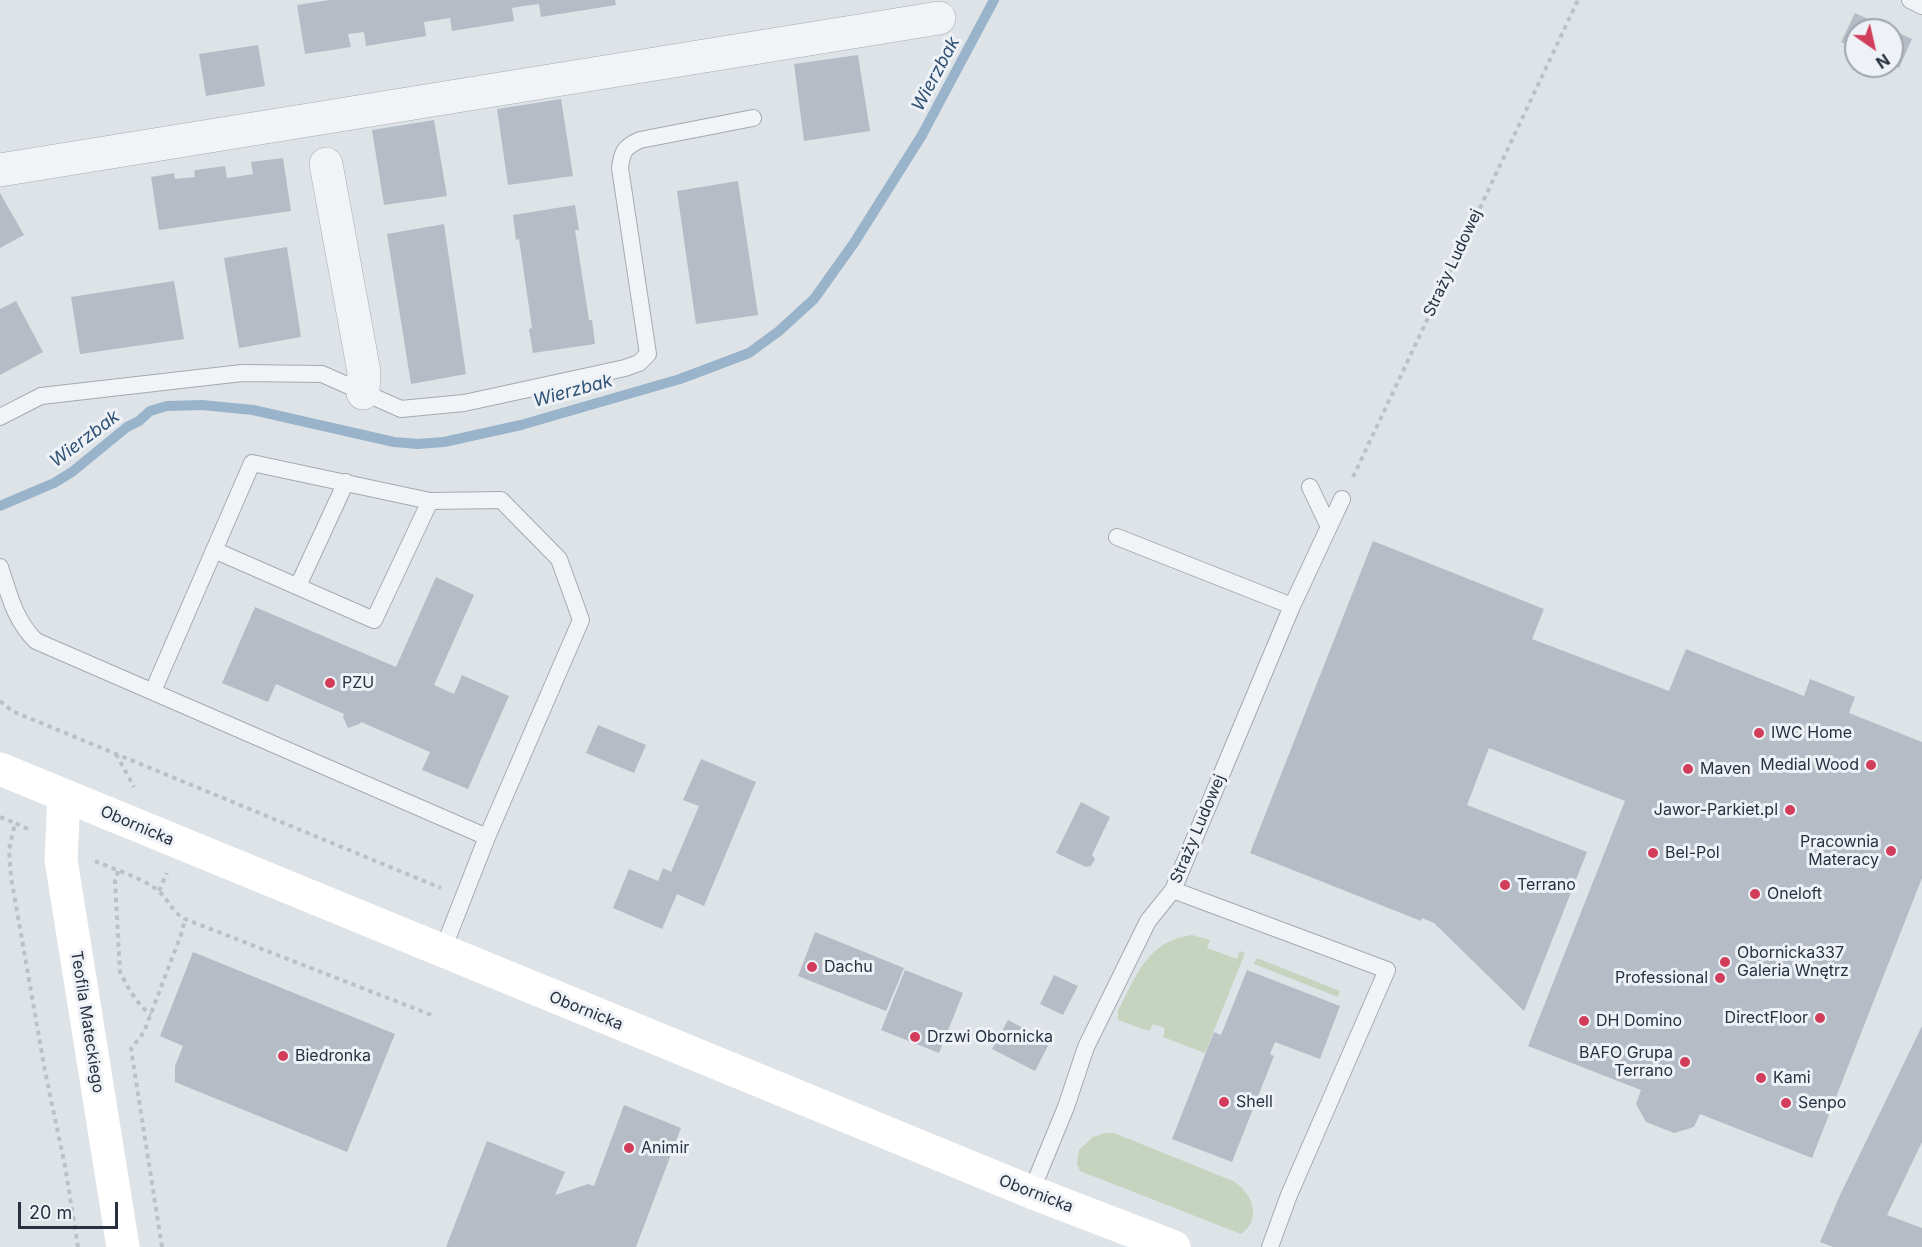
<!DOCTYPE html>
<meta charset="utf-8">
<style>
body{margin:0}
#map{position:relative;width:1922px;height:1247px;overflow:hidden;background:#dee3e8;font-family:Inter,sans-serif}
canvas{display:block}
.north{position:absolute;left:1844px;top:18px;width:60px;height:60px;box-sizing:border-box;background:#eef2f6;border:2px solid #9ea5ad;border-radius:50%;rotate:146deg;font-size:16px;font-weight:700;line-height:24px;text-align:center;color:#273140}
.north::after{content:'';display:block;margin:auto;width:21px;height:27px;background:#d33d5c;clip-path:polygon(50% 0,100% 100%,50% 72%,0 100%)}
.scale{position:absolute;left:18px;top:1202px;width:100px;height:27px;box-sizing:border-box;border:3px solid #273140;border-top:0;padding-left:8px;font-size:18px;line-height:21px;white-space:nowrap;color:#273140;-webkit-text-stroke:4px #eef2f6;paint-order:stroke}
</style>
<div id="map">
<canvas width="1922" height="1247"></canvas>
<div class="north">N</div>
<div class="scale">20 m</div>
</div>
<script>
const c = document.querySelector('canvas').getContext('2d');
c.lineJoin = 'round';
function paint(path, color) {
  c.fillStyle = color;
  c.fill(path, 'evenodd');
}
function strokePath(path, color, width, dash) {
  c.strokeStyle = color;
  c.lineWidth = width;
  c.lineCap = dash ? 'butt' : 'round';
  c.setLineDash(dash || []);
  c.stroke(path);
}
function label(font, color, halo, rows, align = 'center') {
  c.font = font + ' Inter,sans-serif';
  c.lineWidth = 6;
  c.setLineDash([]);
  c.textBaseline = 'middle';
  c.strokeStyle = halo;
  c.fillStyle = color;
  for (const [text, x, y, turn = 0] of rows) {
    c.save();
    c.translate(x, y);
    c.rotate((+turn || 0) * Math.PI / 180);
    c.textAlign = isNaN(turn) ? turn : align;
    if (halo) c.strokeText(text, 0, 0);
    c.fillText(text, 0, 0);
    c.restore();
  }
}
const green = new Path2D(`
 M1192,935L1210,940L1207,948L1237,959L1240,951L1245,953L1205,1053L1163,1037L1165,1028L1153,1024L1149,1031L1118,1020V1011C1136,976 1147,941 1192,935Z
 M1257,958L1340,991L1338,997L1254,964Z
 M1105,1133H1114L1233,1181C1252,1192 1263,1219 1241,1234L1080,1171L1077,1164L1079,1150L1093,1137Z`);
const stream = new Path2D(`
 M0,506L54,483L72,472L127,427L139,421L150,411L167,406L202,405L253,410L394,442L418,444L444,442L521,425L680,379L749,353L779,331L814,299L854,243L922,135L994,0`);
const building = new Path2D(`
 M330,0H615L616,5L541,17L539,4L524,6L512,8L514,21L452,31L450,18L424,22L426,36L366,46L364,32L348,34L351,47L305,54L297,5Z
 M1855,13L1892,30H1856V48L1841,42Z
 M1892,30L1912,39L1899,68L1892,64Z
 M258,45L265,86L206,96L199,54Z
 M858,55L870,131L804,141L794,64Z
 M561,99L573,176L508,185L497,109Z
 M434,120L447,196L384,205L372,130Z
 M283,158L291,211L159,230L151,177L174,173L175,179L195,177L194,171L196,170L225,166L227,178L241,176L253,174L251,162Z
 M738,181L758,315L696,324L677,191Z
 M0,193L24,235L0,248Z
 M575,205L579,230H575L589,320H592L595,344L533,353L529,329L532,328L519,239L516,240L513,215Z
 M444,224L466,374L411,384L387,234Z
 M287,247L301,337L239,348L224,258Z
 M174,281L184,339L80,354L71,297Z
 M16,301L43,352L0,375V309Z
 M1373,541L1544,609L1532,639L1669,691L1686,649L1804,696L1810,679L1855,697L1849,713L1922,742V878L1812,1158L1700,1114L1694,1127L1674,1133L1646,1122L1636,1104L1641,1090L1528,1046L1625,801L1489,748L1467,805L1587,852L1524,1011L1434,923L1422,918L1421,921L1250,853Z
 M436,577L474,595L434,685L454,694L462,675L509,696L468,789L422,770L430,752L361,722L359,724L348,728L343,717L344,714L276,684L268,702L222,683L255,607L396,667Z
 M598,725L646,745L634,773L586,753Z
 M701,759L756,782L704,906L677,894L662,929L613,908L629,869L658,881L663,868L671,872L699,806L683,800Z
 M1081,802L1110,817L1092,855L1095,859L1091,866L1086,867L1056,853Z
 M815,932L904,968L886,1011L798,976Z
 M193,952L395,1034L347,1152L175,1082V1066L183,1046L160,1036Z
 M905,970L963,993L939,1053L881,1030Z
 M1247,970L1340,1006L1320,1059L1275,1042L1270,1054L1274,1056L1232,1162L1172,1139L1214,1032L1221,1035Z
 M1054,975L1078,986L1063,1015L1040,1004Z
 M1008,1020L1050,1042L1035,1071L992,1049Z
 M1922,1026V1142L1887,1215L1922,1228V1247H1833L1820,1242L1840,1195Z
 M624,1105L681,1128L636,1247H446L487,1141L565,1172L555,1195L588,1184L594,1186Z`);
const path = new Path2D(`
 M1353,477L1578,0
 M0,701L12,711L441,888
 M116,754L134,787
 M0,817L15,823
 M28,829L15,823L9,850L11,877L45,1071L65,1166L78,1247
 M95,861C115,870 138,876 156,889C168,897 170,911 185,919L434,1016
 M118,871L115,881L120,972C128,988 137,1004 151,1015
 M159,891L167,873
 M162,1247L131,1049L144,1032L182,932L185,919`);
const lane = new Path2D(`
 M1910,0L1922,6
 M0,417L41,396L242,373L322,374L401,409L464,403L625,368L639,363L648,354L620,168C622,152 624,147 640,140L753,118
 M1310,487L1329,527
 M1117,537L1292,606
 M214,550L374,620L430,501
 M0,567C9,594 15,621 36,641L487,837L442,952
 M298,586L346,482
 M153,691L252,463L430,501L501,500L559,559L581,620L487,837
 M1173,890L1387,970L1289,1195L1270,1247
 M1031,1192L1066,1107L1086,1047L1148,921L1173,890L1292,606L1342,499`);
const street = new Path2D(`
 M326,164L364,372L363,393
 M0,170L939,18`);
const secondary = new Path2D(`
 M0,769L1031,1192L1174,1247
 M64,796L61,860L123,1247`);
const markers = [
 [330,683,6,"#d33d5c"],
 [1759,733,6,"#d33d5c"],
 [1871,765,6,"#d33d5c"],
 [1688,769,6,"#d33d5c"],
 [1790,810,6,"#d33d5c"],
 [1891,851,6,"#d33d5c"],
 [1653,853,6,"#d33d5c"],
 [1505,885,6,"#d33d5c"],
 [1755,894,6,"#d33d5c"],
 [1725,962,6,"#d33d5c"],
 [812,967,6,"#d33d5c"],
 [1720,978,6,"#d33d5c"],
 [1820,1018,6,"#d33d5c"],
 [1584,1021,6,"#d33d5c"],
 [915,1037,6,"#d33d5c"],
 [283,1056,6,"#d33d5c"],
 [1685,1062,6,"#d33d5c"],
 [1761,1078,6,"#d33d5c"],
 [1224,1102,6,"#d33d5c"],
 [1786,1103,6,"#d33d5c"],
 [629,1148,6,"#d33d5c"]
];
const streetNames = [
 ["Straży Ludowej",1453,263,-65],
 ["Obornicka",137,826,23],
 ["Straży Ludowej",1198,829,-67],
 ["Obornicka",586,1011,22],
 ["Teofila Mateckiego",87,1022,81],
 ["Obornicka",1036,1194,21]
];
const poiNames = [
 ["PZU",342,683],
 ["IWC Home",1771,733],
 ["Medial Wood",1859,765,"right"],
 ["Maven",1700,769],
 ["Jawor-Parkiet.pl",1778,810,"right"],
 ["Pracownia",1879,842,"right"],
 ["Materacy",1879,860,"right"],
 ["Bel-Pol",1665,853],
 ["Terrano",1517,885],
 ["Oneloft",1767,894],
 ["Obornicka337",1737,953],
 ["Galeria Wnętrz",1737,971],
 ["Dachu",824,967],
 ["Professional",1708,978,"right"],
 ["DirectFloor",1808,1018,"right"],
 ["DH Domino",1596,1021],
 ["Drzwi Obornicka",927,1037],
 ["BAFO Grupa",1673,1053,"right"],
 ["Terrano",1673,1071,"right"],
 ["Biedronka",295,1056],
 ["Kami",1773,1078],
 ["Shell",1236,1102],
 ["Senpo",1798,1103],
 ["Animir",641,1148]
];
const waterNames = [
 ["Wierzbak",936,74,-62],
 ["Wierzbak",573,391,-15],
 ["Wierzbak",85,439,-37]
];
paint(green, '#c5d3bf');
strokePath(stream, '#98b3ca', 10);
paint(building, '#b5bcc5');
strokePath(lane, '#a3aab2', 18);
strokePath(street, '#a3aab2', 34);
strokePath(path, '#bcc1c7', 4, [4.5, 4.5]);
strokePath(lane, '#f1f3f7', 16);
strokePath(street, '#f1f3f7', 33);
strokePath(secondary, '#fff', 33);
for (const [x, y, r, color] of markers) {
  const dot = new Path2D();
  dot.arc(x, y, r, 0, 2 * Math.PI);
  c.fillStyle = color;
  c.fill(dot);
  strokePath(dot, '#eef2f6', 2);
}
label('16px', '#273140', '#eef2f6', streetNames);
label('16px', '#273140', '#eef2f6', poiNames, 'left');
label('italic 18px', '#2f5275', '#eef2f6', waterNames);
</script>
